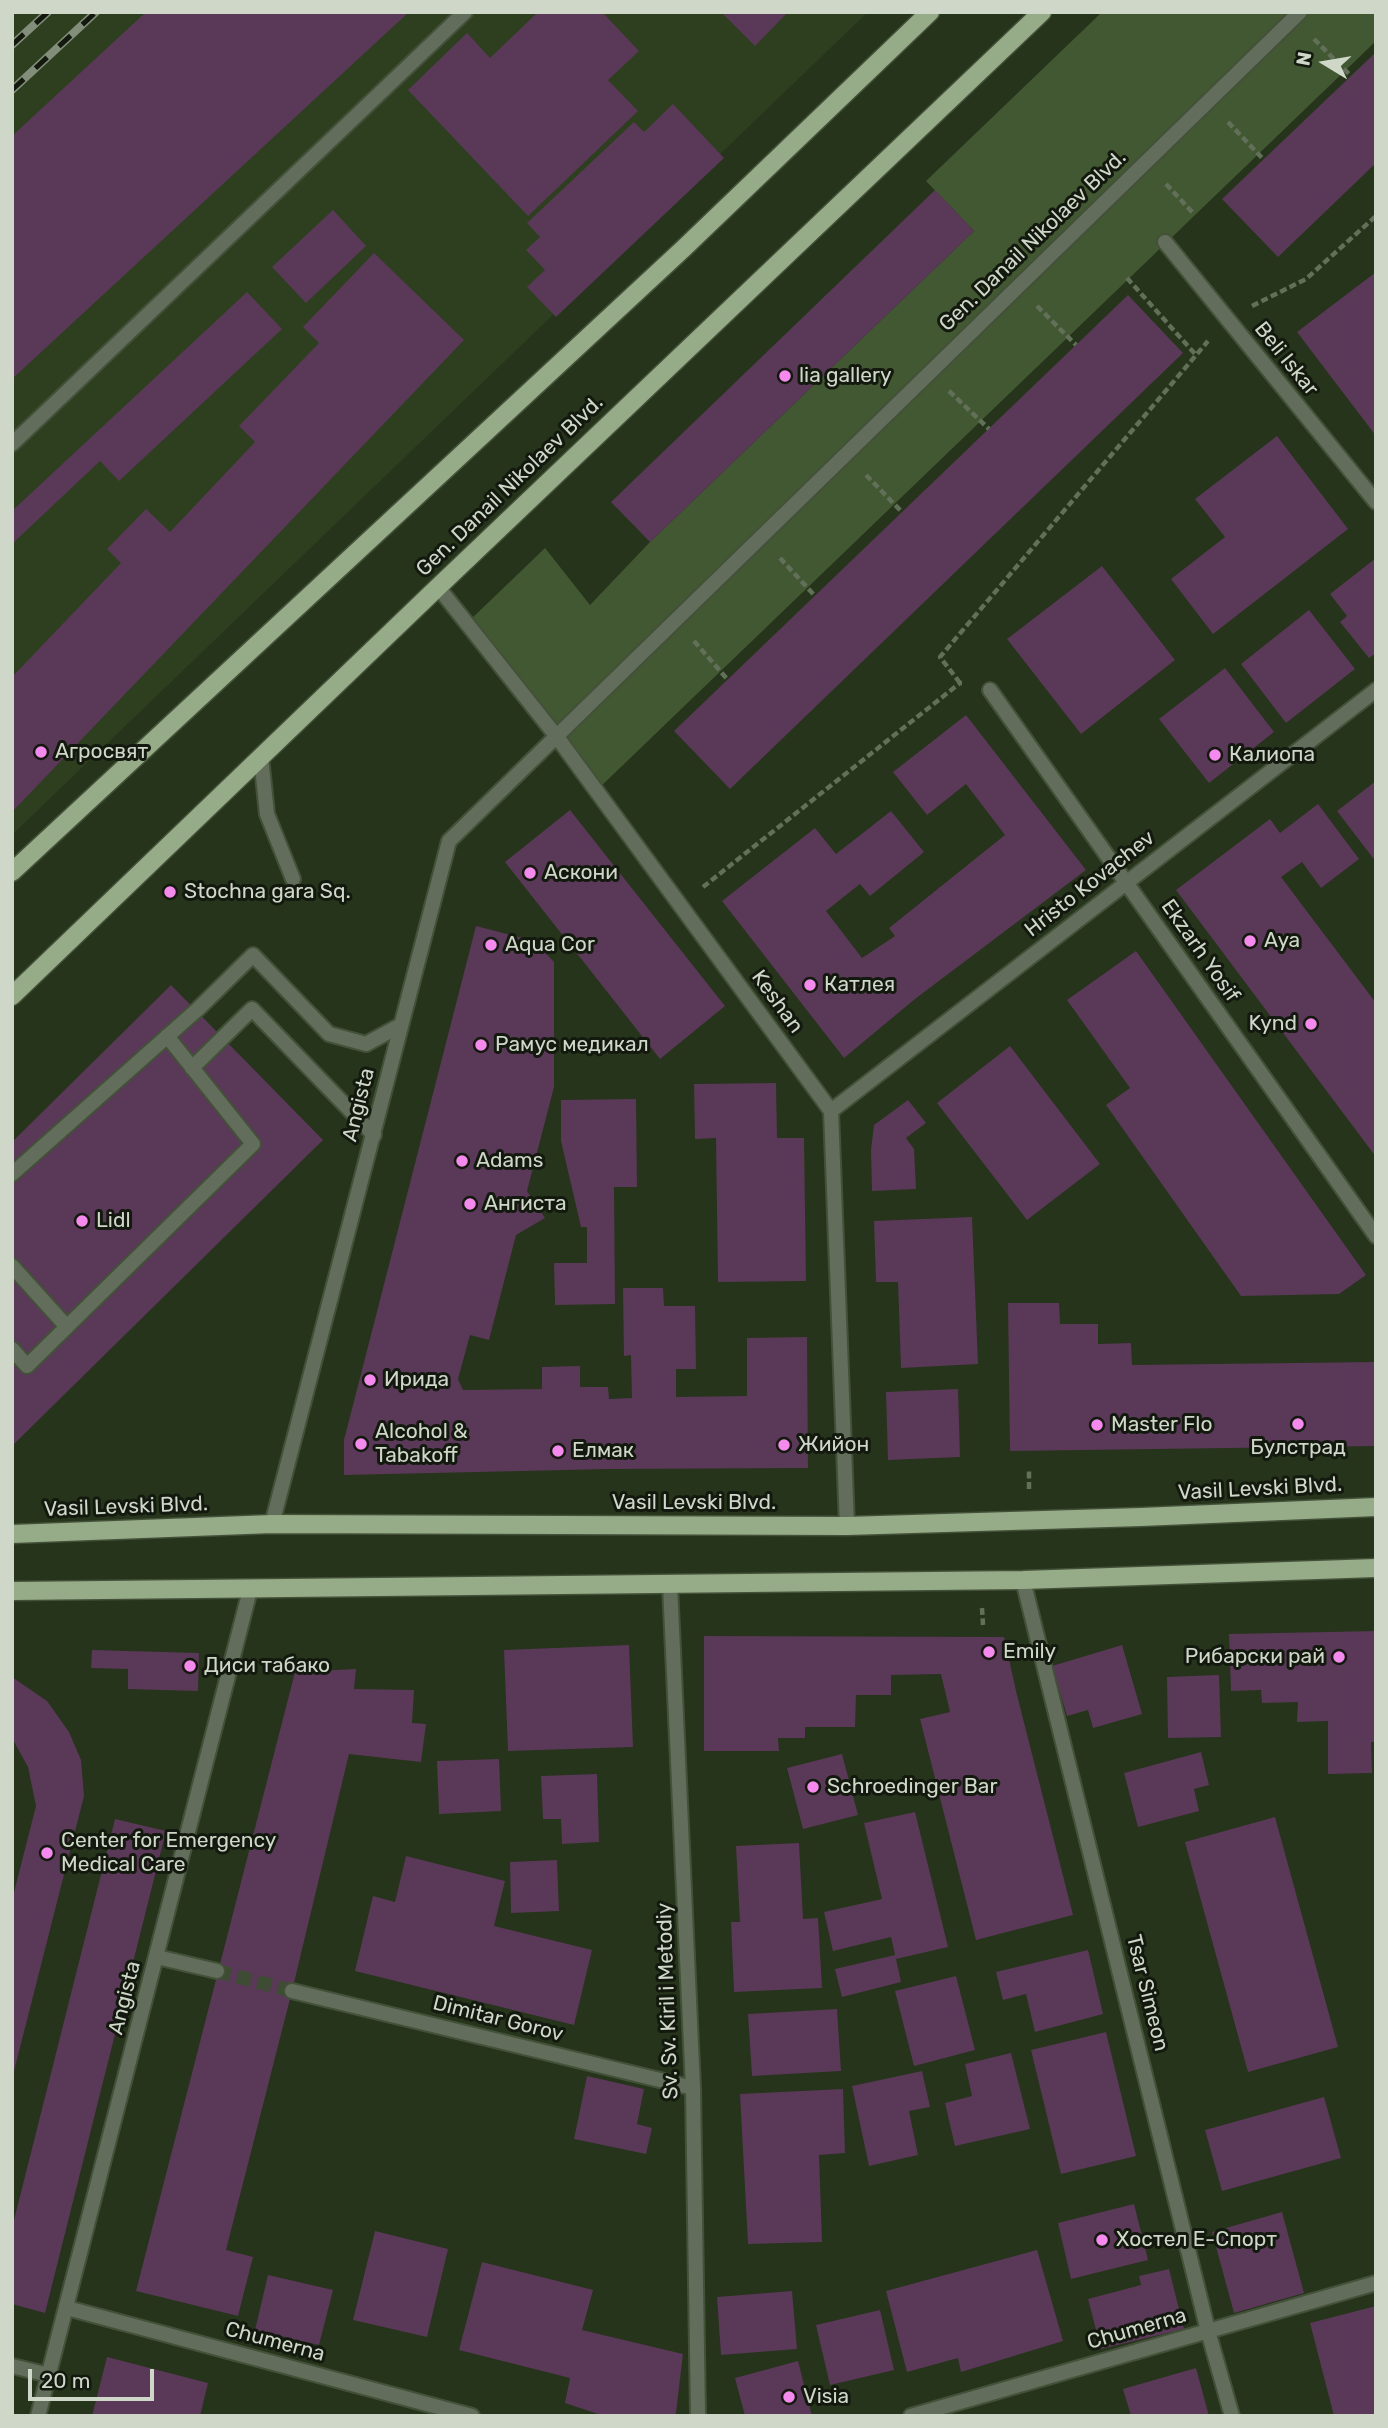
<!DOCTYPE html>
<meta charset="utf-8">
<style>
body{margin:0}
#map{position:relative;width:1388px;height:2428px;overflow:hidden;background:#25341a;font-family:Rubik,sans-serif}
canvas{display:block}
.frame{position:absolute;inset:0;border:14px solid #ced7c8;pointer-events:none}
.north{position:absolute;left:1290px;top:28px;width:70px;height:70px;-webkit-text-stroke:5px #13190e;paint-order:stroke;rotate:281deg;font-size:19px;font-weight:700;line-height:28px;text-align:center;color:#ced7c8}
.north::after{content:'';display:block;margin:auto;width:24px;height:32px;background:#ced7c8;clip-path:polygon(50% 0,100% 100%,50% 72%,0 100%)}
.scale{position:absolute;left:28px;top:2369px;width:126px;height:32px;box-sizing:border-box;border:4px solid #ced7c8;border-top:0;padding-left:9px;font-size:21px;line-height:24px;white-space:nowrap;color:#ced7c8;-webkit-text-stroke:5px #13190e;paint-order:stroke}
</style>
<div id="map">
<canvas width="1388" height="2428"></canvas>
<div class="frame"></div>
<div class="north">N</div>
<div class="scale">20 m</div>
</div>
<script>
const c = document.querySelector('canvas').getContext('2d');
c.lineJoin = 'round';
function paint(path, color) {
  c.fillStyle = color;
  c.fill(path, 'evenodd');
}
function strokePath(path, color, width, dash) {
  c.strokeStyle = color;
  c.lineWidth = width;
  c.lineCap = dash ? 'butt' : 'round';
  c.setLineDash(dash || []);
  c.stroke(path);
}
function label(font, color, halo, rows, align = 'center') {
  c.font = font + ' Rubik,sans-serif';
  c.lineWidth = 6;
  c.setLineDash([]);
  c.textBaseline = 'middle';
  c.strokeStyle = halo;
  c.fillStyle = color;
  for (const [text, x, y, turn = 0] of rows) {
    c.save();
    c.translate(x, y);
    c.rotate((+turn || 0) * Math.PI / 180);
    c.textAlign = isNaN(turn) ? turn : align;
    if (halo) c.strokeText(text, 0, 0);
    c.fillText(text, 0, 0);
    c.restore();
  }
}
const built = new Path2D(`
 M12,12H868L12,835Z`);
const green = new Path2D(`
 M1102,12H1376V41L596,791L467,623L545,548L590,605L650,542L974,231L926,181Z`);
const building = new Path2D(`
 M146,12H409L12,379V136Z
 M538,12H602L639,51L608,80L638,111L528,216L408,90L467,33L490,58Z
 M721,12H788L755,46Z
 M1376,52V163L1278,257L1222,199Z
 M673,104L724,158L556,317L527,287L545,270L526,250L540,237L527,223L634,122L644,132Z
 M935,190L974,231L650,542L611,502Z
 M333,210L366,246L306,303L272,267Z
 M374,253L464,340L12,812V677L121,563L107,549L146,509L170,532L255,442L239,426L319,343L303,327Z
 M1376,272V436L1297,332Z
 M247,292L282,329L119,481L100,461L12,544V511Z
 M1128,295L1183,353L730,789L674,731Z
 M1277,436L1348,529L1213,634L1171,579L1225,537L1195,499Z
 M1376,558V653L1369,658L1340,622L1347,616L1330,594Z
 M1102,566L1175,660L1081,734L1007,639Z
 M1309,610L1355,669L1286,723L1241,664Z
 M1225,668L1274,732L1209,783L1159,719Z
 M966,715L1086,870L915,999L844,1058L722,901L815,828L836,854L891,811L924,852L870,896L860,884L826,911L862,958L895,936L889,928L1005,835L966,784L927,815L893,772Z
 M1376,781V862L1337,811Z
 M1318,804L1359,859L1321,888L1302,862L1281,877L1376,1003V1157L1176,890L1270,819L1280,833Z
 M570,810L725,1006L660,1059L505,862Z
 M476,926L534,941L554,962V1087L527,1191L545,1218L516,1235L489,1340L470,1335L458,1379L463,1390L542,1389V1367L580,1366V1387H608L609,1399L632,1398L631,1355L624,1356L623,1288H663L664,1306H695L696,1369H676V1397L747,1396V1338L807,1337L808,1468L610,1469L344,1475V1440Z
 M1136,951L1366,1275L1339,1294L1241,1296L1106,1105L1130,1088L1067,1000Z
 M171,985L323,1140L12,1446V1142Z
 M1010,1046L1100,1164L1027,1220L937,1103Z
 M776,1083L777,1138H804L806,1281L718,1282L716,1138L695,1139L694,1084Z
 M636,1099L637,1187H614L615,1304L555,1305L554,1263H587V1227H581L561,1141V1100Z
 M908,1100L926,1123L906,1138L914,1149L916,1189L872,1191L871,1150L874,1125Z
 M972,1217L978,1364L901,1368L898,1282H876L874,1221Z
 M1008,1303H1059L1060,1324H1098V1344L1131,1343L1132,1365L1376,1362V1446L1010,1451Z
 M958,1389L960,1457L888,1460L886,1392Z
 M1376,1631V1742H1371L1372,1773L1328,1774V1721L1297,1722L1298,1702L1262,1703L1261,1690L1231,1691L1229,1634Z
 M704,1636L1004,1637L1017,1695L1073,1915L976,1940L920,1719L950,1712L941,1674L891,1675V1695H856L855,1727H805V1738H778L779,1751H704Z
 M629,1645L633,1747L508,1751L504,1650Z
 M1122,1645L1142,1714L1093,1728L1088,1710L1067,1716L1052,1666Z
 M92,1650L199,1653L198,1691L128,1689V1669L91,1668Z
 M356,1669L354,1689L414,1690L412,1723L426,1724L421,1762L349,1754L292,1991L226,2250L253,2257L238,2316L136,2291L295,1672Z
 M1219,1675L1221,1737L1168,1738L1167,1677Z
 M12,1677L47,1701L69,1732L81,1760L84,1796L13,2075L12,1900L36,1806L28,1767L12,1738Z
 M1201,1752L1209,1785L1194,1789L1199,1811L1138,1827L1124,1773Z
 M842,1754L858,1815L803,1829L787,1768Z
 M499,1759L501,1811L439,1814L437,1761Z
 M597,1774L599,1842L562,1844L561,1819H543L541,1776Z
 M915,1812L948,1947L896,1959L901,1982L842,1997L835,1969L895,1955L891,1937L833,1951L824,1912L882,1899L864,1823Z
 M1275,1817L1338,2047L1248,2072L1185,1842Z
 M115,1819L166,1831L45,2313L12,2304V2228Z
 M799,1843L803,1919L818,1918L822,1988L734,1992L731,1922H740L736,1846Z
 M406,1856L505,1881L494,1926L592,1950L574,2025L355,1971L373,1896L395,1902Z
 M557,1860L559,1911L511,1913L510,1862Z
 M1088,1950L1103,2014L1035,2032L1026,1994L1003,2000L996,1972Z
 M956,1976L975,2050L914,2066L895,1991Z
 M837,2009L841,2071L752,2076L748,2014Z
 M1106,2032L1136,2156L1061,2174L1031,2050Z
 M1011,2053L1030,2129L955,2146L945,2103L972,2096L965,2064Z
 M922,2071L930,2107L909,2111L918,2155L869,2166L852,2086Z
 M587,2076L644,2089L637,2124L652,2128L646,2154L574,2139Z
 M843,2089L845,2153L819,2155L822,2242L748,2244L740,2094Z
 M1324,2097L1341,2158L1222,2191L1205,2130Z
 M1134,2204L1148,2260L1071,2279L1058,2223Z
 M1282,2212L1304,2293L1234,2313L1212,2232Z
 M375,2231L448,2249L427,2337L353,2320Z
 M1037,2250L1063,2341L961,2372L958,2358L907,2372L886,2291Z
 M482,2262L593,2290L582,2330L683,2354L676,2413L673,2416H604L565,2403L570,2378L459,2350Z
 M1169,2269L1184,2329L1101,2349L1088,2299L1141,2285L1139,2276Z
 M268,2275L333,2290L319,2345L255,2330Z
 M792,2291L797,2349L721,2355L717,2297Z
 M1376,2306V2416H1334L1310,2323Z
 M880,2310L894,2370L830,2385L816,2325Z
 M107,2357L208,2383L200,2416H92Z
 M798,2361L812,2416H745L735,2378Z
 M1196,2368L1209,2416H1131L1123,2389Z`);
const minorTunnel = new Path2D(`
 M217,1971L292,1991`);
const path = new Path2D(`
 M1314,39L1351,76
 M1228,122L1264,160
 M1166,184L1194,214
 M1127,278L1196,355
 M1037,306L1076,345
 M1252,306L1306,279L1376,216
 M949,391L989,429
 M866,475L902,512
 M780,558L815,596
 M694,641L728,680
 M960,683L940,657L1208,341
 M703,887L960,683H962
 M1029,1489V1470
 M982,1608L983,1625`);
const service = new Path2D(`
 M12,444L465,12
 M261,757L267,814L293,879
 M192,1068L252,1009L374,1135
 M12,1174L198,1009L253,955L329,1034L366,1044L401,1025
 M12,1266L67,1327
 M12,1349L27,1366L253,1144L167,1036`);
const minor = new Path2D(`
 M1165,242L1376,502
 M438,587L557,737L831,1111L847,1526
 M990,690L1376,1236
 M831,1111L1376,690
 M272,1524L449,841L1300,12
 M1023,1580L1208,2331L1232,2416
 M670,1585L693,2088L698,2416
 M157,1957L217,1971
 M292,1991L693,2088
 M67,2308L472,2416
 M12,2366L49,2375
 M38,2416L250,1590
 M911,2416L1376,2283`);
const primary = new Path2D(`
 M12,872L684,248L930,12
 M12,996L438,587L1042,12
 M12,1534L272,1524L847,1526L1141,1517L1376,1507
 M12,1591L1023,1580L1376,1568`);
const rail = new Path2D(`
 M12,45L48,12
 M12,90L96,12`);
const markers = [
 [785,376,7,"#f689ed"],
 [41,752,7,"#f689ed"],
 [1215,755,7,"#f689ed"],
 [530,873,7,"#f689ed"],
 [170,892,7,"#f689ed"],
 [1250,941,7,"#f689ed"],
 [491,945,7,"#f689ed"],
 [810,985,7,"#f689ed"],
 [1311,1024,7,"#f689ed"],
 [481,1045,7,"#f689ed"],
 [462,1161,7,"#f689ed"],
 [470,1204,7,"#f689ed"],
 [82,1221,7,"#f689ed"],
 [370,1380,7,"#f689ed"],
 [1298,1424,7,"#f689ed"],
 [1097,1425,7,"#f689ed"],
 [361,1444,7,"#f689ed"],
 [784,1445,7,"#f689ed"],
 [558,1451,7,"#f689ed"],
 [989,1652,7,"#f689ed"],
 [1339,1657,7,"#f689ed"],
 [190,1666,7,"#f689ed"],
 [813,1787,7,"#f689ed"],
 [47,1853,7,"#f689ed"],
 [1102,2240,7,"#f689ed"],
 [789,2397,7,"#f689ed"]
];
const streetNames = [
 ["Gen. Danail Nikolaev Blvd.",1033,241,-44],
 ["Beli Iskar",1286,359,51],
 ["Gen. Danail Nikolaev Blvd.",510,486,-44],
 ["Hristo Kovachev",1090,884,-38],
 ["Ekzarh Yosif",1200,951,55],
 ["Keshan",777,1002,54],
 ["Angista",359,1105,-76],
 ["Vasil Levski Blvd.",1260,1489,-3],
 ["Vasil Levski Blvd.",694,1503],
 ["Vasil Levski Blvd.",126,1507,-2],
 ["Tsar Simeon",1147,1993,76],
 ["Angista",125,1998,-76],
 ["Sv. Sv. Kiril i Metodiy",668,2001,-92],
 ["Dimitar Gorov",498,2019,14],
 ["Chumerna",1137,2329,-16],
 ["Chumerna",275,2342,15]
];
const poiNames = [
 ["lia gallery",799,376],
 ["Агросвят",55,752],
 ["Калиопа",1229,755],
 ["Аскони",544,873],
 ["Stochna gara Sq.",184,892],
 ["Aya",1264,941],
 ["Aqua Cor",505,945],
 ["Катлея",824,985],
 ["Kynd",1297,1024,"right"],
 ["Рамус медикал",495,1045],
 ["Adams",476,1161],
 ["Ангиста",484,1204],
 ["Lidl",96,1221],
 ["Ирида",384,1380],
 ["Master Flo",1111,1425],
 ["Alcohol &",375,1432],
 ["Tabakoff",375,1456],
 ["Жийон",798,1445],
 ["Булстрад",1298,1448,"center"],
 ["Елмак",572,1451],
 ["Emily",1003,1652],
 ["Рибарски рай",1325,1657,"right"],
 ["Диси табако",204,1666],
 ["Schroedinger Bar",827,1787],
 ["Center for Emergency",61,1841],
 ["Medical Care",61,1865],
 ["Хостел Е-Спорт",1116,2240],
 ["Visia",803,2397]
];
paint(built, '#2d3f1f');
paint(green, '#425832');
paint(building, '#5a3857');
strokePath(minorTunnel, '#3e4c34', 14, [14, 7]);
strokePath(service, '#435139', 18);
strokePath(minor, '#435139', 18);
strokePath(primary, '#435139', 21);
strokePath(path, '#626f59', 4.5, [7, 3.5]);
strokePath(service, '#636d5c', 14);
strokePath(minor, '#636d5c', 14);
strokePath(primary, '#96ab87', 18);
strokePath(rail, '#828e7a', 8);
strokePath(rail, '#13190e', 5, [16]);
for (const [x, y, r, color] of markers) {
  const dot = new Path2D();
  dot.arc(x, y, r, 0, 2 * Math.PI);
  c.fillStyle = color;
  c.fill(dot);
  strokePath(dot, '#13190e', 2.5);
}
label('21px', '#ced7c8', '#13190e', streetNames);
label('21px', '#ced7c8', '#13190e', poiNames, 'left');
</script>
